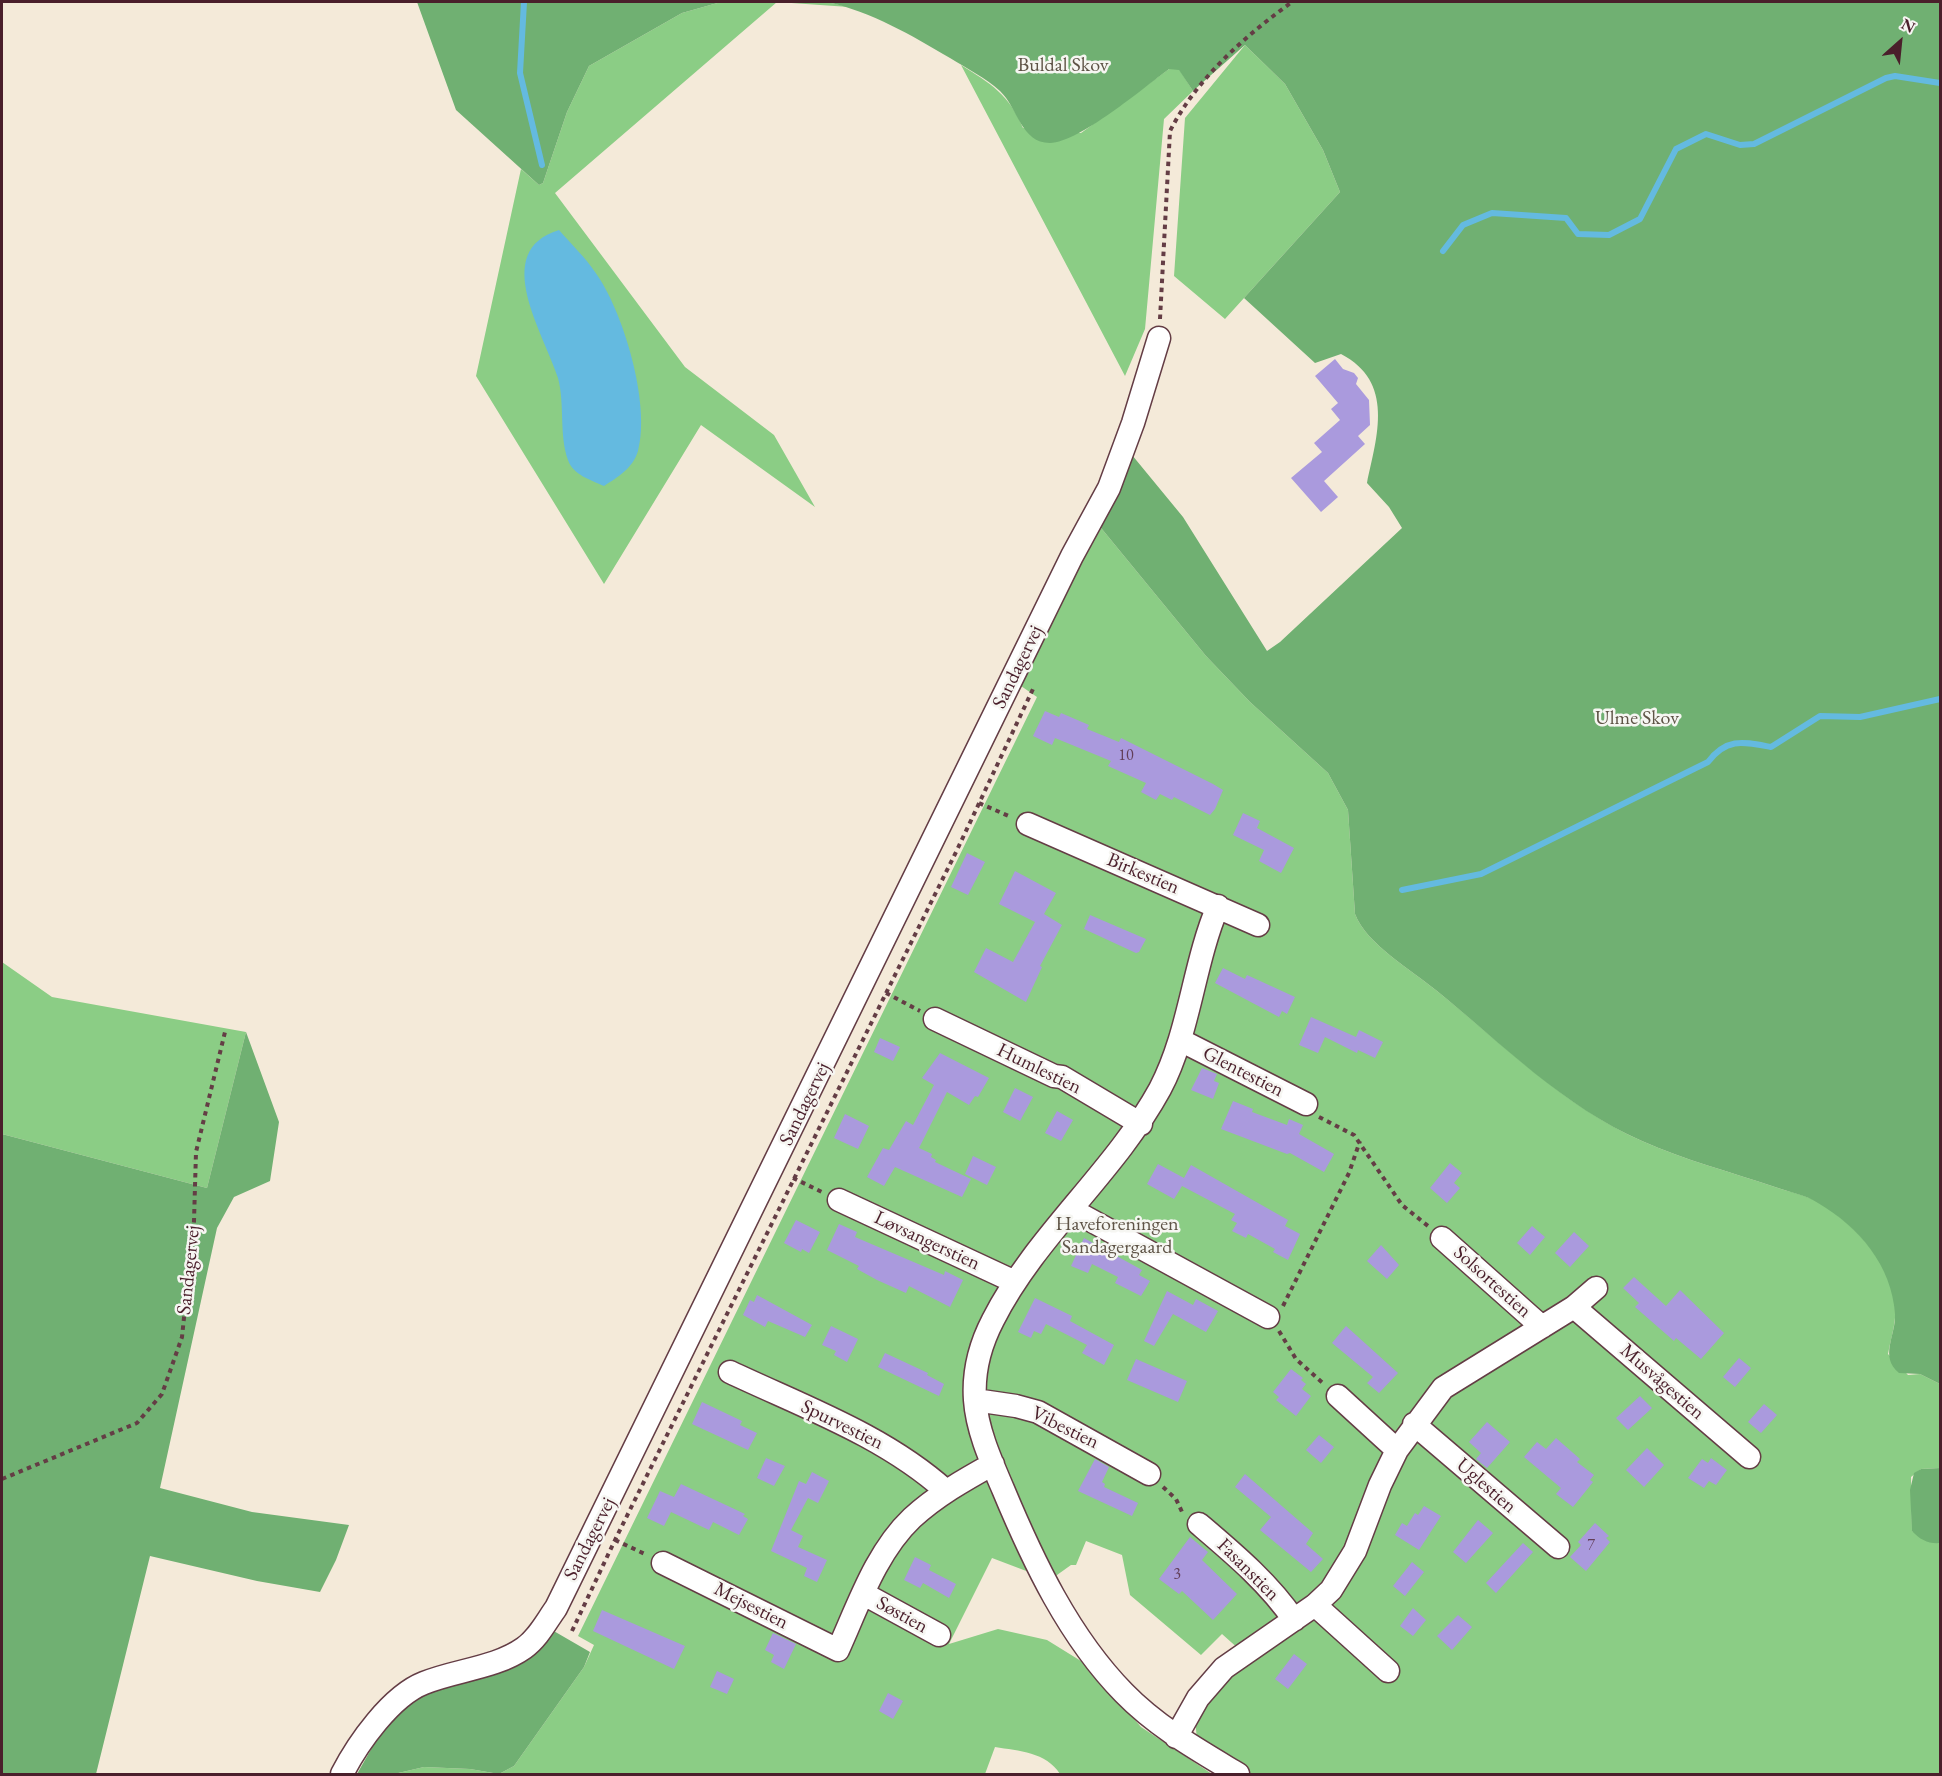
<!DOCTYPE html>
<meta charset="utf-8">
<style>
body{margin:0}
#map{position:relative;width:1942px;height:1776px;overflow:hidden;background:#f4ead9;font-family:"EB Garamond",serif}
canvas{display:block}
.frame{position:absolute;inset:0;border:3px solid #4a1f2b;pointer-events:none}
.north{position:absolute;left:1870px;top:12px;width:60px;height:60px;-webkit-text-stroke:4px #f6f6f2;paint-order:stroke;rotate:27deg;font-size:16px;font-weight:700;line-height:24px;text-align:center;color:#4a1f2b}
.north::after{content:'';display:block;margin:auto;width:21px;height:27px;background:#4a1f2b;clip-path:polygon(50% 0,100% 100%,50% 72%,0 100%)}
</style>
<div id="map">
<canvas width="1942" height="1776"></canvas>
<div class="frame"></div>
<div class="north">N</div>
</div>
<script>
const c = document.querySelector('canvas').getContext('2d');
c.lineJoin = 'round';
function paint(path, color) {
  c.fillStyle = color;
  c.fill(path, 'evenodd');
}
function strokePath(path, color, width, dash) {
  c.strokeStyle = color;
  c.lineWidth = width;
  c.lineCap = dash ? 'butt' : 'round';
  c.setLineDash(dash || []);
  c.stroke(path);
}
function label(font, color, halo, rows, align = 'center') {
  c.font = font + ' "EB Garamond",serif';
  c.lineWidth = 5;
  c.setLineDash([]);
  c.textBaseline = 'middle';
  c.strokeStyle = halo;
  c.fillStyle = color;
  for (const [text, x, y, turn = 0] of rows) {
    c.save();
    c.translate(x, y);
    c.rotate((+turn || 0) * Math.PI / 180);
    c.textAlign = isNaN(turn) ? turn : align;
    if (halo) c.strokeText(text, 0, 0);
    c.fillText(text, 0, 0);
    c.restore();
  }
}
const green = new Path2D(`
 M721,2H827L849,7L777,2L555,193L685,367L774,435L815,507L701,425L604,584L476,376L521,169L539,185L543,183L567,112L589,66L682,13Z
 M1245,45L1285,84L1323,150L1340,192L1225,319L1174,276L1185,118Z
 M961,65C991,84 1009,94 1023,128L1081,133L1169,69H1179L1193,91L1164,119L1145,329L1125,376Z
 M1097,523L1206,656L1250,702L1328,773L1348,810L1355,914C1366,944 1413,971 1437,991C1503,1044 1564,1106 1642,1141C1684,1160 1731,1172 1775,1187C1789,1192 1806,1195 1818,1202C1857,1225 1899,1270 1895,1318C1894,1330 1890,1342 1888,1354L1908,1375L1920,1374L1940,1384V1468L1921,1469L1911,1477L1912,1531L1940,1543V1774H1249L1197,1741L1195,1717L1219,1684L1250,1659L1222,1634L1201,1655L1130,1595L1122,1555L1086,1541L1076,1565H1071L1050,1580L992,1558L949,1644L998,1629L1047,1640L1089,1666L1141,1727L1212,1774H1060C1046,1752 1019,1751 995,1747L985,1774H394L424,1767L470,1769L499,1774L514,1766L584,1667L594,1645L578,1636L1037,697L1021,686Z
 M2,962L52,997L246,1032L207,1188L2,1134Z`);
const forest = new Path2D(`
 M417,2H721L682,13L589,66L567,112L543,183L539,185L456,110Z
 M827,2H1940V1384L1920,1374L1899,1373C1879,1356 1896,1336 1895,1314C1892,1266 1859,1227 1818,1203C1806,1195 1789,1192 1775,1187C1731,1172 1684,1160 1642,1141C1564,1107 1502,1044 1437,991C1413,971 1366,944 1355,914L1348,810L1328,773L1250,702L1206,656L1097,523L1132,455L1183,517L1267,651L1280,642L1402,528L1389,507L1367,483C1377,436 1395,382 1341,354L1315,363L1244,298L1340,192L1323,150L1285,84L1245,45L1193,91L1179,70L1169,69C1143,88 1080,142 1050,143C1021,143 1018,108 1000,91C986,78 966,68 950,58C911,35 872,12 827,2Z
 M246,1032L279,1122L270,1181L234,1197L217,1228L160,1488L252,1512L349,1525L336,1560L320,1592L257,1581L150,1556L96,1774H2V1134L207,1188Z
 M1940,1468V1543C1929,1544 1920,1540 1912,1531L1910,1490L1914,1473L1921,1469Z
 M552,1630L590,1652L584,1667L514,1766L499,1774L470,1769L424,1767L394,1774H357L386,1723L414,1696Z`);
const water = new Path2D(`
 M559,230C571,244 585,257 595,272C623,310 651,404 638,451C633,468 618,477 604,486C591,480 573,475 568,460C559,435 565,404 558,378C545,335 489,251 559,230Z`);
const stream = new Path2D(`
 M524,2L520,73L542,165
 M1443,251L1463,225L1492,213L1566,218L1578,234L1609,235L1640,219L1676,149L1706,134L1740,145L1754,144L1886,78L1895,76L1940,83
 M1402,890L1481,874L1708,762C1727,737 1744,742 1771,747L1820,716L1860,717L1940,699`);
const building = new Path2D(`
 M1335,359L1343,369L1354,373L1358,378L1356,384L1369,400L1370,425L1358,436L1365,444L1324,481L1338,497L1321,512L1291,478L1322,452L1314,443L1340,420L1331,409L1338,403L1315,376Z
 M1045,711L1059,717L1061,713L1089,725L1087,729L1119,742L1121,738L1213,784L1223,790L1215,809L1210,815L1174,797L1172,800L1160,794L1156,800L1141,792L1146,783L1108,766L1111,761L1055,738L1052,745L1033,736Z
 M1243,813L1260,821L1257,828L1294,848L1281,873L1259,861L1264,850L1233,835Z
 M967,853L985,862L968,895L951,887Z
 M1015,871L1056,893L1044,914L1062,925L1040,966L1042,967L1026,1002L974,972L986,948L1013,962L1035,922L999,904Z
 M1090,915L1146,939L1139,952L1136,953L1084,929Z
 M1223,968L1245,979L1247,975L1295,997L1287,1014L1282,1011L1279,1017L1215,983Z
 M1311,1017L1356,1037L1359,1030L1383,1042L1375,1058L1358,1050L1357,1053L1325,1037L1318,1053L1299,1045Z
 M880,1038L900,1047L893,1061L874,1052Z
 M940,1053L989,1078L978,1097L975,1096L969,1105L947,1092L919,1148L932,1154L931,1157L936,1160L935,1162L971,1179L962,1197L895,1167L884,1186L867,1177L883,1148L889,1150L906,1121L913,1125L934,1085L922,1078Z
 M1202,1068L1217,1074L1214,1081L1219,1083L1213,1099L1191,1090Z
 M1015,1088L1033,1097L1020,1121L1003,1112Z
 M1233,1101L1253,1109L1252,1112L1287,1125L1289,1119L1303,1125L1299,1134L1334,1154L1324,1172L1290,1153L1287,1154L1221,1129Z
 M1057,1111L1073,1120L1061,1141L1045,1133Z
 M845,1114L869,1126L858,1149L834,1138Z
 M973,1156L996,1167L987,1185L965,1174Z
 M1450,1163L1462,1173L1454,1183L1460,1188L1447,1203L1430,1188Z
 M1158,1164L1184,1178L1191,1165L1288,1220L1285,1226L1300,1234L1288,1260L1273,1252L1275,1249L1248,1234L1246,1238L1232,1231L1237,1223L1231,1220L1235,1214L1182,1186L1174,1199L1147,1184Z
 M796,1220L820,1232L809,1253L802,1249L801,1252L784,1243Z
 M839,1224L857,1232L855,1237L944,1275L945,1271L963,1280L950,1307L909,1286L906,1293L877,1280L857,1269L859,1266L827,1250Z
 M1532,1226L1545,1237L1530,1255L1517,1243Z
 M1574,1232L1589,1246L1570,1267L1555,1253Z
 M1084,1238L1142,1270L1139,1275L1150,1281L1141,1296L1115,1283L1118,1277L1092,1264L1088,1273L1071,1266Z
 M1381,1245L1399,1265L1387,1279L1367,1261Z
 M1634,1277L1666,1306L1680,1290L1724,1333L1701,1359L1676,1338L1674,1341L1635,1307L1639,1303L1623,1288Z
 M1167,1291L1193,1305L1196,1299L1218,1311L1206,1332L1173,1314L1154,1346L1144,1341Z
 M757,1295L812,1325L805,1337L768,1321L765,1327L743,1315L750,1300L754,1302Z
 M1035,1298L1072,1316L1070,1321L1114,1345L1104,1365L1082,1353L1087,1345L1046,1324L1041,1334L1034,1331L1031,1338L1018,1332Z
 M831,1326L858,1339L847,1362L834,1355L836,1351L822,1345Z
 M1346,1326L1398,1373L1379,1393L1367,1383L1373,1377L1332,1343Z
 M885,1353L928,1373L927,1375L944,1384L939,1396L878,1367Z
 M1739,1358L1751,1368L1735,1387L1723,1377Z
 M1136,1359L1187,1381L1178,1402L1127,1380Z
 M1291,1369L1303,1378L1301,1380L1306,1384L1302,1389L1311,1396L1296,1416L1276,1400L1279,1397L1273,1392Z
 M1640,1396L1652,1408L1628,1430L1616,1418Z
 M702,1402L742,1421L740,1425L757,1433L748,1450L692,1424Z
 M1764,1404L1777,1415L1761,1433L1748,1422Z
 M1487,1422L1510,1442L1487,1468L1476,1459L1481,1453L1469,1442Z
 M1319,1435L1334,1447L1321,1463L1306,1450Z
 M1556,1438L1580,1459L1577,1462L1594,1475L1590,1480L1593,1482L1573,1507L1556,1494L1561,1488L1524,1457L1537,1442L1546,1449Z
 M1647,1448L1664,1465L1644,1487L1626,1470Z
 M766,1458L785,1466L774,1486L757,1478Z
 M1711,1458L1727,1470L1716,1485L1709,1481L1704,1488L1688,1478L1702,1459L1708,1463Z
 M1095,1459L1109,1467L1102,1482L1105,1484L1104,1487L1138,1503L1132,1516L1078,1491Z
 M812,1472L829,1481L818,1503L808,1498L791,1530L803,1536L798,1547L827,1560L817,1582L804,1576L807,1568L771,1551L799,1481L806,1484Z
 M1245,1474L1313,1533L1306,1544L1323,1559L1311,1572L1260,1530L1271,1517L1235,1487Z
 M681,1484L745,1514L743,1516L748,1519L739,1535L713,1522L709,1530L671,1512L664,1526L647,1518L660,1491L674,1497Z
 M1424,1506L1441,1516L1419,1550L1395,1535L1402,1523L1407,1526L1415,1513L1418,1515Z
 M1478,1520L1493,1533L1466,1563L1453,1552Z
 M1595,1523L1609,1536L1606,1538L1610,1542L1586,1571L1570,1557L1581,1545L1578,1542Z
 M1190,1537L1208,1552L1202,1560L1237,1594L1213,1620L1182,1591L1179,1594L1159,1579Z
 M1523,1543L1533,1552L1496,1593L1486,1583Z
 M915,1557L931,1565L929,1570L956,1584L949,1598L923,1583L920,1588L904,1580Z
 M1412,1562L1424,1572L1405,1596L1393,1586Z
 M1413,1608L1426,1620L1413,1636L1400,1626Z
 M602,1610L685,1646L674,1669L593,1631Z
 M1458,1615L1472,1627L1452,1650L1437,1636Z
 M773,1633L796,1644L784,1669L771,1662L774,1655L765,1650Z
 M1294,1654L1307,1664L1288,1689L1275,1679Z
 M717,1671L734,1679L727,1694L710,1687Z
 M888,1693L903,1701L893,1719L879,1711Z`);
const path = new Path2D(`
 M1160,319L1170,131C1197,78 1245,36 1292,2
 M979,803L1011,817
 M886,993L920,1011
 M1319,1117L1354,1135L1402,1205L1428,1226
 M793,1178L822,1192
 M1283,1306L1349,1173L1360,1141
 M1279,1331L1296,1359L1324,1384
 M2,1479L137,1423L162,1394L182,1337L194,1221L196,1152L225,1032
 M1163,1487L1176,1499L1183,1514
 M615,1540L647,1555
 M572,1631L615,1540L957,850L1033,689`);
const minor = new Path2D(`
 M1028,824L1258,925
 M1218,906C1193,965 1190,1032 1160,1089C1114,1173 1036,1235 993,1320C980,1345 973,1372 975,1400C977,1430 991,1461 1003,1489C1033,1561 1069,1637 1124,1693C1157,1727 1198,1750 1238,1774
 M935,1019L1054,1076L1062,1077L1141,1124
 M1180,1040L1306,1104
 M839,1200L1015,1282
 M1072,1210L1268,1317
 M1442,1238L1542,1327
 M1574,1307L1749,1457
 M730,1372C804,1407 885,1436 946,1491
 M1338,1396L1397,1450
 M975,1400L1016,1406L1038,1412L1149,1474
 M1414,1424L1558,1547
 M1199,1524C1233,1553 1269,1583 1294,1620
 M663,1563L838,1650C858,1606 876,1552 912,1518C936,1496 964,1480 993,1464
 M864,1594L939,1635
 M1315,1605L1388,1671
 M1176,1737L1198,1698L1224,1668L1315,1605L1331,1590L1355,1551L1380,1485L1397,1450L1443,1388L1574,1307L1596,1288
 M342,1774C358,1743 391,1696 424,1683C456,1670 496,1668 524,1648C538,1638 546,1622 556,1608L1072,556L1109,488L1133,423L1159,338`);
const numberNames = [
 ["10",1126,756],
 ["7",1591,1546],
 ["3",1177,1575]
];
const parkNames = [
 ["Buldal Skov",1063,66],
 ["Ulme Skov",1637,719],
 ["Haveforeningen",1117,1225],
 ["Sandagergaard",1117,1248]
];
const streetNames = [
 ["Sandagervej",1018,667,-64],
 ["Birkestien",1143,874,23],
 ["Humlestien",1039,1069,26],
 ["Glentestien",1243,1072,27],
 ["Sandagervej",805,1104,-64],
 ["Løvsangerstien",927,1241,25],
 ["Sandagervej",189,1270,-84],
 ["Solsortestien",1492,1282,42],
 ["Musvågestien",1662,1382,41],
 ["Spurvestien",842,1425,26],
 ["Vibestien",1065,1428,26],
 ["Uglestien",1486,1486,41],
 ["Sandagervej",590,1539,-63],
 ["Fasanstien",1248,1570,45],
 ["Mejsestien",751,1606,27],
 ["Søstien",902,1615,29]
];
paint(green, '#8bcd85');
paint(forest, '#70b072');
paint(water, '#64bae0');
strokePath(stream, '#64bae0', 6);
paint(building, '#aa9add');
strokePath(minor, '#643d45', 25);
strokePath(path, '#643d45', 4, [4.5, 4.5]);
strokePath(minor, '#fff', 22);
label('16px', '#623e58', null, numberNames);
label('20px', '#5e5346', '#f6f6f2', parkNames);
label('20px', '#4a1f2b', '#f6f6f2', streetNames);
</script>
